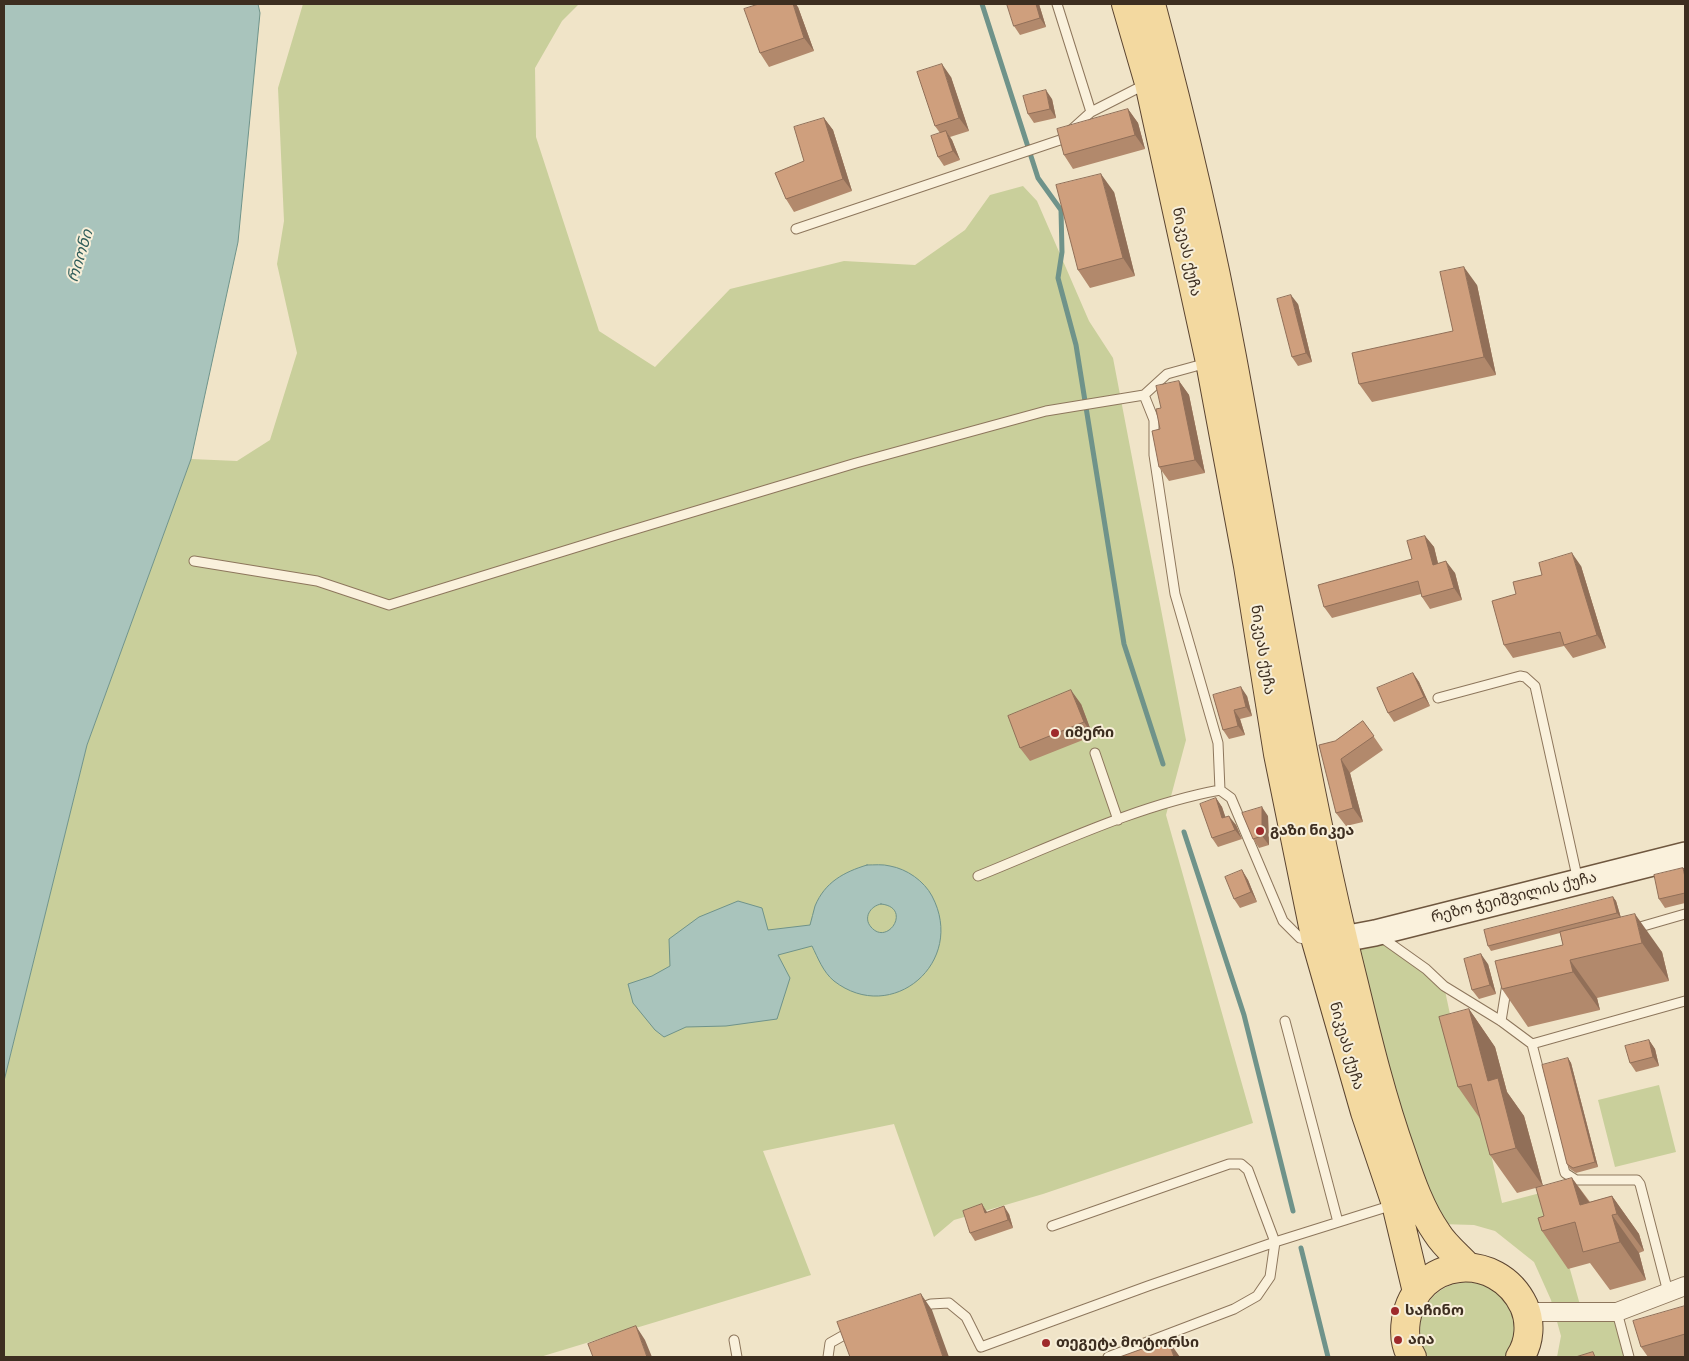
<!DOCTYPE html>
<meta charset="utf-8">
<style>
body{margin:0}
#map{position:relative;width:1689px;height:1361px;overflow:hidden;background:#f0e4c8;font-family:"Source Serif 4",serif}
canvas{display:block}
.frame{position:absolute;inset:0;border:5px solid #3d2e20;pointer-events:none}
</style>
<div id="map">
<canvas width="1689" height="1361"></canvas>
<div class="frame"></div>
</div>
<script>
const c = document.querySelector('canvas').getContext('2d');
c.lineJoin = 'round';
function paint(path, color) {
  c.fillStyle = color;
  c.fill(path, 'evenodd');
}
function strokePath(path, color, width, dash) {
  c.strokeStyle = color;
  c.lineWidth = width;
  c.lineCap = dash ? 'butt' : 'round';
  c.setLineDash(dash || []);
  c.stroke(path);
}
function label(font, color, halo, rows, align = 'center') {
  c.font = font + ' "Source Serif 4","Noto Sans Georgian",serif';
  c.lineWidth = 4;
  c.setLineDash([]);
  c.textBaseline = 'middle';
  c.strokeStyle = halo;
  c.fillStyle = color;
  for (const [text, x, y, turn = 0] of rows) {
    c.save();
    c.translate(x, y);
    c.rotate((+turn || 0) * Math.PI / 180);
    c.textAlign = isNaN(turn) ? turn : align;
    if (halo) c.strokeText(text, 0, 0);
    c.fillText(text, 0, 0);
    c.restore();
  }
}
const green = new Path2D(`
 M303,4H579L562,21L535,68L536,137L599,331L655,367L730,289L844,261L915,265L965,230L990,195L1023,186L1037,201L1089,321L1113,358L1186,740L1166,815L1253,1123L1043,1194L954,1220L934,1237L894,1124L763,1151L811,1275L540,1357H4V1081L87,745L191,459L237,461L270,440L297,353L277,264L284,221L278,88Z
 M1375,933L1444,986L1458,1052L1470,1061L1502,1203L1548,1191L1582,1312H1617L1629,1357H1557L1561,1336L1551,1300L1534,1262L1495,1231L1474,1225L1440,1224L1433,1228L1343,939Z
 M1659,1085L1676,1152L1615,1167L1598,1100Z
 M1467,1282C1472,1283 1478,1283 1483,1285C1513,1296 1523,1332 1506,1357H1428C1412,1331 1421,1296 1451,1285C1456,1283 1462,1283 1467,1282Z`);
const water = new Path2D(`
 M4,4H258L260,13L238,242L191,459L87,745L4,1081Z
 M867,865C874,865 883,864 890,866C907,869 924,881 932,896C967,962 892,1026 834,981C823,972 818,958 812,946L778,955L790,978L777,1019L726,1026L686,1027L664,1037L655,1030L633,1003L628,984L652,976L670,966L669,939L699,917L738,901L762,908L768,930L810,925C812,919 813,912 815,906C825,882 844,872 867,865ZM881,904C913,907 888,947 871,927C863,918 870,906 881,904Z`);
const stream = new Path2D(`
 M982,4L1038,178L1061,210L1062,252L1058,278L1076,345L1124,644L1163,764
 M1184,832L1244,1015L1293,1211
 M1301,1248L1328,1357`);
const service = new Path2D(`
 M1057,4L1091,112
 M796,229L1060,140L1091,112L1146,84
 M1144,395L1154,420V455L1175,594L1218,743L1220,790
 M194,561L317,581L389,605L616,535L856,463L1046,411L1144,395L1167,374L1207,363
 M1438,698L1520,676L1525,677L1535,686L1578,881
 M1095,753L1118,820
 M978,876C1055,845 1138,805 1220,790L1231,798L1283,921L1300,938L1313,941
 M1633,929L1685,914
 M1381,937L1426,969L1444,986L1501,1021L1532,1044L1565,1173L1576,1180H1637L1640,1184L1668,1292
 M1285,1021L1338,1222
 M1501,1021L1507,984
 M1532,1044L1685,1001
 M1052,1226L1229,1164H1241L1248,1170L1275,1242L1270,1277L1257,1296L1234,1309L1108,1357
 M918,1309L931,1304L949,1303L966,1317L981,1347L1148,1286L1275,1242L1393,1205
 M1617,1312L1629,1357
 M734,1340L737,1357
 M828,1357L830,1343L853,1330`);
const minor = new Path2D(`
 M1526,1312H1617L1685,1286`);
const secondary = new Path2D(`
 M1323,941L1343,939L1375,933L1685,855`);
const primary = new Path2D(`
 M1126,4L1149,83L1210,362L1248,566L1278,754L1316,941L1365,1112L1396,1204L1417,1292
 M1151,4C1182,120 1210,238 1232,357C1271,566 1302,777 1354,984C1368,1042 1382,1099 1402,1155C1411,1182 1421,1210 1437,1233C1445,1246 1458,1256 1468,1267
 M1412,1357C1405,1346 1404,1333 1406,1320C1416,1257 1497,1249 1524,1306C1531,1322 1530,1342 1520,1357`);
const wall = new Path2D(`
 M1007,4H1039L1046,27L1020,35L1014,26Z
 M798,7L814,51L769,67L760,53Z
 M951,77L969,131L950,137L952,140L960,160L944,166L938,157L940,133L935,126Z
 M1052,99L1056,118L1034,123L1028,114Z
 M1128,109L1138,123L1145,149L1073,169L1064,155Z
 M824,118L833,130L852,191L794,212L786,199L804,161Z
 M1114,192L1135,276L1090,288L1078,270Z
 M1477,285L1496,375L1372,402L1359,384L1453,331Z
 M1298,304L1312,362L1298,366L1292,357Z
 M1179,381L1189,395L1205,473L1169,481L1159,467L1161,408Z
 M1425,536L1434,547L1438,563L1455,573L1462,600L1430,609L1422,597L1421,594L1332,618L1324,607L1412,559Z
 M1581,566L1606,648L1573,658L1564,646L1513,658L1504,645L1516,594Z
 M1413,673L1419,682L1430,706L1394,722L1388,713Z
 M1213,695L1247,696L1252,716L1240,719L1245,735L1229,739L1223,730Z
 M1081,704L1093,736L1030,761L1020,748Z
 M1363,721L1383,750L1350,773L1363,822L1346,826L1336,813L1335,741Z
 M1216,798L1222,807L1225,817L1236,825L1242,839L1218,847L1212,838Z
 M1268,816L1269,845L1259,848L1253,839Z
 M1242,870L1248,880L1257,902L1240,908L1234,899Z
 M1685,871V903L1665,908L1659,899Z
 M1613,897L1616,901L1621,918L1662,952L1669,981L1597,998L1600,1010L1528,1027L1502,989L1563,945L1560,933L1491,951L1488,946Z
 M1488,964L1496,994L1479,999L1472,990Z
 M1469,1009L1495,1047L1507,1092L1524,1116L1543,1186L1517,1193L1490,1155L1481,1120L1458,1087Z
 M1649,1040L1655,1049L1659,1066L1636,1072L1630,1063Z
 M1568,1058L1571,1063L1598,1167L1576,1173L1570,1169L1567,1164Z
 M1572,1178L1590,1202L1612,1196L1639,1234L1644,1251L1639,1253L1646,1280L1610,1290L1590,1263L1568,1269L1542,1231L1544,1216Z
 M1009,1214L1013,1228L975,1241L970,1233Z
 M1685,1306V1357H1648L1641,1347Z`);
const shadedWall = new Path2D(`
 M793,4H796L798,7L814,51L804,38Z
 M1036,4H1039L1046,27L1040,18Z
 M942,64L951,77L969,131L959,118Z
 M1046,90L1052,99L1056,118L1050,109Z
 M1128,109L1138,123L1145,149L1135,135Z
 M824,118L833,130L852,191L843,179Z
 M946,131L952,140L960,160L953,151Z
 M1101,174L1114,192L1135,276L1123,258Z
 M1464,267L1477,285L1496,375L1484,357Z
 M1291,295L1298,304L1312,362L1306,353Z
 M1179,381L1189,395L1205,473L1195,460Z
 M1425,536L1434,547L1441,576L1433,565Z
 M1572,553L1581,566L1606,648L1597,635Z
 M1446,561L1455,573L1462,600L1454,588Z
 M1413,673L1419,682L1430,706L1424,697Z
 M1241,687L1247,696L1252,716L1246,707Z
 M1071,690L1081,704L1093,736L1084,722Z
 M1234,710L1240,719L1245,735L1238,726Z
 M1341,759L1350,773L1363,822L1353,808Z
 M1216,798L1222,807L1229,827L1222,818Z
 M1262,807L1268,816L1269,845L1262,836Z
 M1229,816L1236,825L1242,839L1235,830Z
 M1242,870L1248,880L1257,902L1251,892Z
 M1613,897L1616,901L1621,918L1617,913Z
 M1635,914L1662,952L1669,981L1642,943Z
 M1481,954L1488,964L1496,994L1490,985Z
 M1570,960L1597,998L1600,1010L1573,972Z
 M1469,1009L1495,1047L1507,1092L1524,1116L1543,1186L1516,1148L1488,1081Z
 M1649,1040L1655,1049L1659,1066L1653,1057Z
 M1568,1058L1571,1063L1598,1167L1595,1162Z
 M1572,1178L1599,1216L1580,1205Z
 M1612,1196L1639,1234L1644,1251L1617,1214Z
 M982,1204L987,1212L990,1220L985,1213Z
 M1004,1206L1009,1214L1013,1228L1008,1220Z
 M1612,1215L1639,1253L1646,1280L1620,1242Z
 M921,1294L932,1310L949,1357H943Z
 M636,1326L645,1340L652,1357H647Z
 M1168,1340L1180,1357H1174Z`);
const building = new Path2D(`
 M759,4H793L804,38L760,53L744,9Z
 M1007,4H1036L1040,18L1014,26Z
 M942,64L959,118L935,126L917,72Z
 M1046,90L1050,109L1028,114L1023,96Z
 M1128,109L1135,135L1064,155L1057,129Z
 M824,118L843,179L786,199L775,173L804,161L794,127Z
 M946,131L953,151L938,157L931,136Z
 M1101,174L1123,258L1078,270L1056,185Z
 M1464,267L1484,357L1359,384L1352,353L1453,331L1440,272Z
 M1291,295L1306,353L1292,357L1277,299Z
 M1179,381L1195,460L1159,467L1152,431L1160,429L1156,409L1161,408L1156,386Z
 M1425,536L1433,565L1446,561L1454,588L1422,597L1418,581L1324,607L1318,585L1412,559L1407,541Z
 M1572,553L1597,635L1564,645L1560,632L1504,645L1492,601L1516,594L1513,582L1542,575L1539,563Z
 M1413,673L1424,697L1388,713L1377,688Z
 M1241,687L1246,707L1234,710L1238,726L1223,730L1213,695Z
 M1071,690L1084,722L1020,748L1008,716Z
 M1363,721L1374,736L1341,759L1353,808L1336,813L1319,745L1335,741Z
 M1216,798L1222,818L1229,816L1235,830L1212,838L1200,804Z
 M1262,807V836L1253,839L1242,813Z
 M1683,868L1685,877V893L1659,899L1654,875Z
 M1242,870L1251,892L1234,899L1225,877Z
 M1613,897L1617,913L1488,946L1484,930Z
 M1635,914L1642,943L1570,960L1573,972L1502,989L1495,961L1563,945L1560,932Z
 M1481,954L1490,985L1472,990L1464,959Z
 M1469,1009L1488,1081L1498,1078L1516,1148L1490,1155L1471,1084L1458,1087L1439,1017Z
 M1649,1040L1653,1057L1630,1063L1625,1046Z
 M1568,1058L1595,1162L1573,1168L1567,1164L1542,1065Z
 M1572,1178L1580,1205L1612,1196L1617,1214L1612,1215L1620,1242L1583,1252L1575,1222L1542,1231L1538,1218L1544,1216L1536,1188Z
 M982,1204L985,1213L1004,1206L1008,1220L970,1233L963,1211Z
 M921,1294L943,1357H850L837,1322Z
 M1685,1306V1334L1641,1347L1633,1321Z
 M636,1326L647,1357H593L588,1344Z
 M1168,1340L1174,1357H1120Z
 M1593,1352L1595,1357H1576Z`);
const markers = [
 [1055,733,5,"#9e2a2b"],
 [1260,831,5,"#9e2a2b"],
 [1395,1311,5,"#9e2a2b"],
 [1398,1340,5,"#9e2a2b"],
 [1046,1343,5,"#9e2a2b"]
];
const streetNames = [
 ["ნიკეას ქუჩა",1186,252,78],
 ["ნიკეას ქუჩა",1262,650,81],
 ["რეზო ჭეიშვილის ქუჩა",1514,898,-14],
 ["ნიკეას ქუჩა",1346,1046,74]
];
const poiNames = [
 ["იმერი",1065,733],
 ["გაზი ნიკეა",1270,831],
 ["საჩინო",1405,1311],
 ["აია",1408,1340],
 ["თეგეტა მოტორსი",1056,1343]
];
const waterNames = [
 ["რიონი",81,256,-73]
];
paint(green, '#c9cf9b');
paint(water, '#a9c4bc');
strokePath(water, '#6f938a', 1);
strokePath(stream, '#6f938a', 5);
strokePath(service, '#8d765c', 11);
strokePath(minor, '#8d765c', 20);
strokePath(secondary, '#6f573f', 28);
strokePath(primary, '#5b4430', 30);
strokePath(service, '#faf1dc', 9);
strokePath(minor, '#faf1dc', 18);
strokePath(secondary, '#faf1dc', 25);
strokePath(primary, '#f3d9a0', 28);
paint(wall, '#b2896c');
paint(shadedWall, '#916f58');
paint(building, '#cf9f7d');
strokePath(building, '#916f58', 1);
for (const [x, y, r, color] of markers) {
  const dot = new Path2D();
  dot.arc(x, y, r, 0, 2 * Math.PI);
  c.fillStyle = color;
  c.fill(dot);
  strokePath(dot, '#f7eed8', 2);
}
label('15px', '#3d2e20', '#f7eed8', streetNames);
label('bold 15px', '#3d2e20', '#f7eed8', poiNames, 'left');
label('italic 16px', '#2f5d5a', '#f7eed8', waterNames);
</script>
